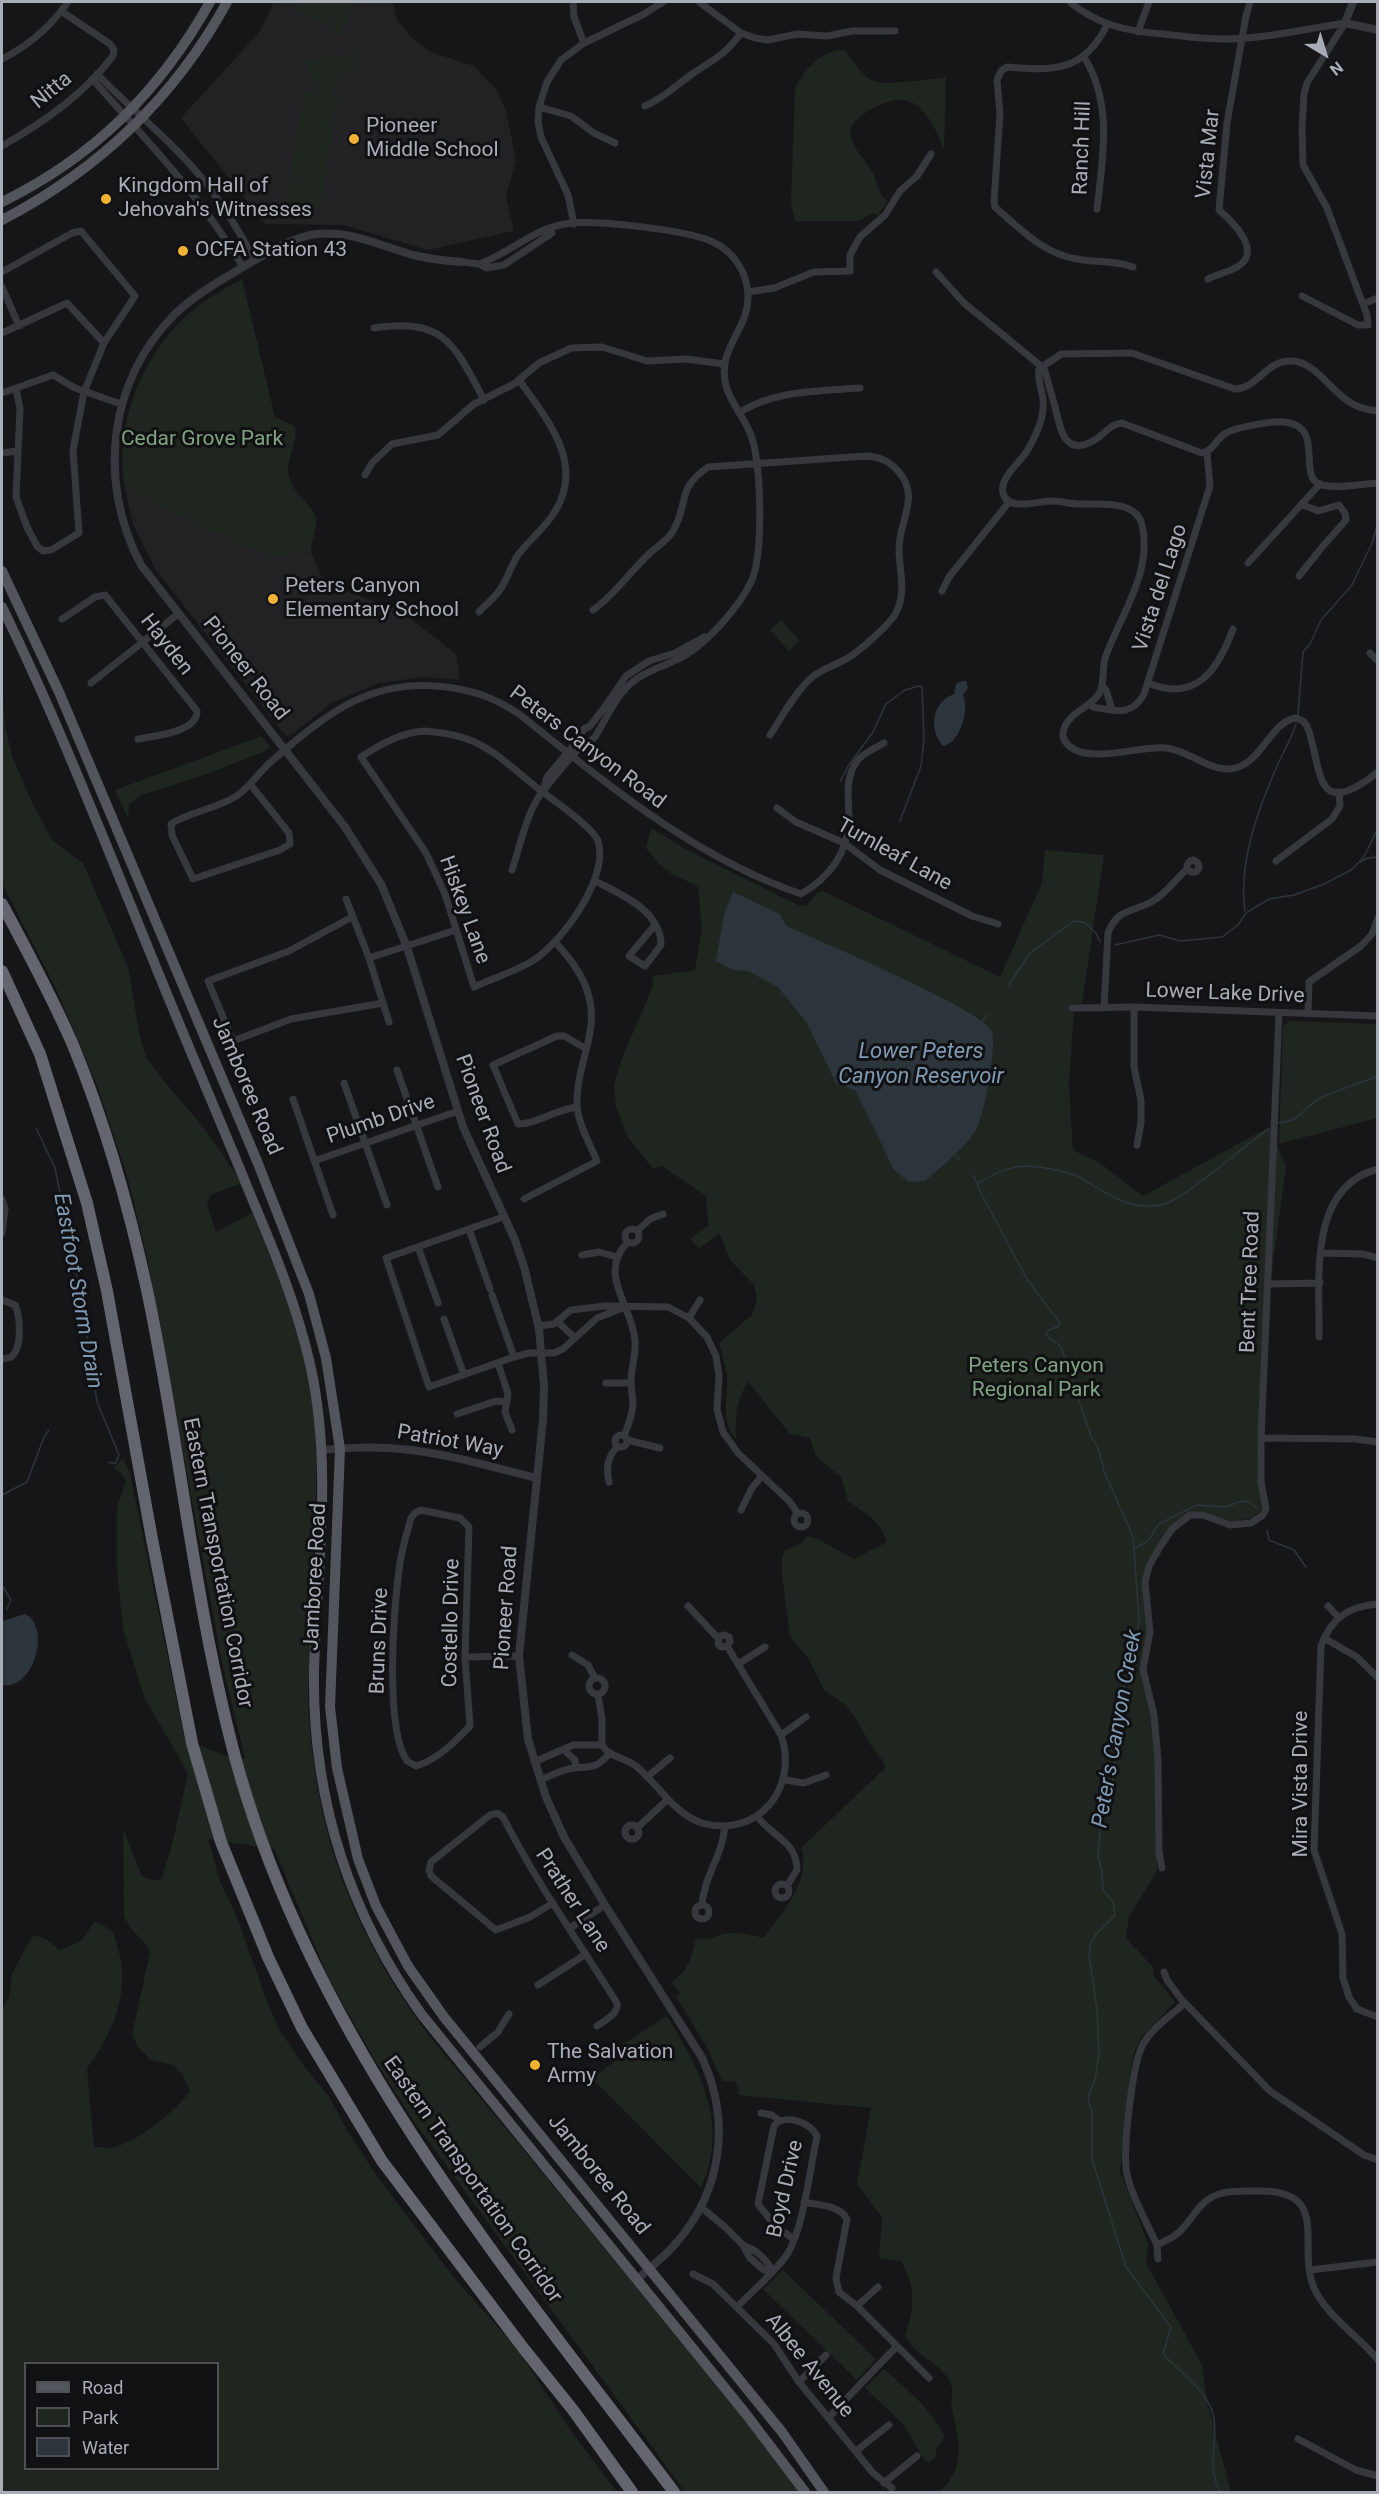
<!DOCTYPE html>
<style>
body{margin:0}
#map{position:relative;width:1379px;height:2494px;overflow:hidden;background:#161618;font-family:Roboto,sans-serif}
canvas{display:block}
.frame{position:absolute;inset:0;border:3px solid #a8adb8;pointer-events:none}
.legend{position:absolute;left:24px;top:2362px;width:195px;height:108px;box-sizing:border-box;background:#111113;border:2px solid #4d4f55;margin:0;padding:8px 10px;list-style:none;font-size:18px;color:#a8adb8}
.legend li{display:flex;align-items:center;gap:12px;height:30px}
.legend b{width:30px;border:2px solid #4d4f55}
.north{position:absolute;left:1295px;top:24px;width:60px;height:60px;-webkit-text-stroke:4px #111113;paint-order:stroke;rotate:142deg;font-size:16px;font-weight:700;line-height:24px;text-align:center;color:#a8adb8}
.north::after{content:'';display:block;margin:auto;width:21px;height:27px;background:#a8adb8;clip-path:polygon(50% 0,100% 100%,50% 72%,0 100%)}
</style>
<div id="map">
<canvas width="1379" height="2494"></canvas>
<div class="frame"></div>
<ul class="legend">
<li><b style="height:8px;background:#53555c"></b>Road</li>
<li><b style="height:16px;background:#1e261f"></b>Park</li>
<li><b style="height:16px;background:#2c353c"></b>Water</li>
</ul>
<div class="north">N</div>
</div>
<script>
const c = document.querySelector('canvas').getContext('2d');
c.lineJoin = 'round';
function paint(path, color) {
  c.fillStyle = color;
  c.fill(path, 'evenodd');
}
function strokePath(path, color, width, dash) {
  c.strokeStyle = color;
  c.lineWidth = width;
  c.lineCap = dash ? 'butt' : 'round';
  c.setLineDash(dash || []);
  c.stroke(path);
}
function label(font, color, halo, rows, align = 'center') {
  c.font = font + ' Roboto,sans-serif';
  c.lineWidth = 6;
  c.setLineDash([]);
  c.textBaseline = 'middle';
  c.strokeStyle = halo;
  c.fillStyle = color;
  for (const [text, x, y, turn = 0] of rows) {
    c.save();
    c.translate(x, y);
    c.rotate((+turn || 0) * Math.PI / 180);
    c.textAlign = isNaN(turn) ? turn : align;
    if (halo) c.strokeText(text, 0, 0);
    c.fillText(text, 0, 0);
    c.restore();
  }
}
const built = new Path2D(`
 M274,2H393L397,20L414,40L431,52L474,66L497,90L506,112L516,160L506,197L514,231L428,250L343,225L265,224L181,118L260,31Z
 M124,485L198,526L272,556L311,552L321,576L337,588L401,611L456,654L460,680L424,677L379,683L333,702L290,736L285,735L156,570L133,524Z`);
const green = new Path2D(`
 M295,2H357L339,36L332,32L338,20C319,26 304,20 295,2Z
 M836,50H845C854,61 860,74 873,81C882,86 933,79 946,77L944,148C936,132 929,112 913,103C908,101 901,99 895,100C881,102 849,118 850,134C852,148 867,161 873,174C878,184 878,195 888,201L878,215L873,213L860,221H795L791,203L795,88L805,71L819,58Z
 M354,52L353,74L338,75L334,95L338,96L320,208L285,202L305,91L310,92L316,88L305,62Z
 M242,279L275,417L295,426C298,443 285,460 289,477C294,495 310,503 315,515C319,525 311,541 311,552L272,556L198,526L124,485C116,424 140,359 185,317C202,301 222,290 242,279Z
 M781,620L800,641L789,651L770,630Z
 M2,683L5,726L12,756L33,805L53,841L83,863L128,967L140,1037L146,1057L164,1081L204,1128L242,1183L210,1195L207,1205L216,1232L252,1213L282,1284L305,1359L314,1412L317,1464L308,1698C313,1828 352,1934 431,2038L773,2453L799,2492H685L418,2127L377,2064L330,1981L274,1849L208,1839L221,1884L237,1917L266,1999L280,2031L307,2070L328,2095L346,2128L376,2175L456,2280L515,2346L569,2428L617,2492H2V2009L9,1998L12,1973L33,1935L46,1939L60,1950L81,1941L95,1921C100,1924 107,1927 111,1931C115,1935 116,1943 118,1949C131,1989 113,2035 87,2068L94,2147C101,2147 111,2149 118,2146C140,2139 177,2110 190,2091L183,2075L173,2065L151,2060L138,2047L132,2035L150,1952L145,1943L133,1931L124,1917L123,1828L142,1877L161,1881L172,1845L188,1773L145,1699L123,1629L117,1569V1508L126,1481L121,1473L113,1468L123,1459L130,1473L185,1741C207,1746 224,1760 245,1758L222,1663L147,1257L128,1179L97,1085L56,989L2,883ZM26,2364H218V2468H26Z
 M262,736L270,747L263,752L204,775L142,795L129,804L128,819L115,790Z
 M651,828L689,851L798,905L806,906L817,893L823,891L1000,977L1042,883L1045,850L1104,855L1082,1003L1069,1005L1074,1008L1069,1085L1073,1150L1100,1163L1143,1196L1269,1127L1286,1166L1261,1354L1257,1478L1264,1508L1252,1518L1230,1522L1190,1513L1169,1528L1149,1559L1145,1571L1147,1630L1145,1687L1151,1716L1157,1772V1871L1129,1917L1126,1938L1153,1967L1154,1976L1175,2002L1141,2038L1135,2050L1130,2073L1120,2171L1148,2244L1146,2263L1202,2365L1207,2402L1231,2492H939C968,2466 958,2442 952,2408C950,2395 956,2390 947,2377C936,2360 917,2358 905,2336C915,2307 916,2289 901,2261L879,2258L882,2217L857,2184L871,2108L739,2095L736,2082L722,2081L709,2051L676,1996L680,1994L671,1982C689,1971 691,1958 696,1938C710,1940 712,1937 724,1934C737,1931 752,1935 764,1938C781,1912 812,1882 801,1848L885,1768L882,1760L870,1744L856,1719L844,1704L824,1690L808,1658L790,1637L782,1575V1558L785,1550L802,1543L807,1536L816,1538L854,1559L887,1542L881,1529L872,1518L848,1501L841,1477L816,1456L810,1438L790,1434L748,1382C736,1401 735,1417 736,1439C719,1420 729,1398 727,1375C725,1365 722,1354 719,1343L752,1315L757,1299L754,1285L730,1260L719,1233L699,1249L690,1239L708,1225L706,1196L662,1166L653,1169L627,1136L616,1106L614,1085L621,1061L653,986V976L695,970L702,930L698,887C690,881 683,880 675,876C663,869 654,859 646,848Z
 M1290,1021L1377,1024V1118L1279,1144L1283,1026Z
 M667,2016C700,2069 730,2125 701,2188L592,2078L628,2052L623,2044Z
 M783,2270L876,2359L857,2380L763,2289Z
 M884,2369C907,2390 931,2408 945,2437L937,2448L935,2458L929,2462L925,2461L904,2425L865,2388Z`);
const water = new Path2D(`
 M962,681H966L968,688L963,695C970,709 960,744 943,746C928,729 932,702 954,694L956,684Z
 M733,892L780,914L786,926C817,940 983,1010 992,1031C997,1044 984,1118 976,1130C963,1150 942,1166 925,1181L909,1182L894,1170L856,1091L836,1083L807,1023L778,987L748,971L733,970L716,961L724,914Z
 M25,1614C51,1625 35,1691 2,1685V1621Z`);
const stream = new Path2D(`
 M1298,714L1303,652L1310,644L1321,620L1352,585L1373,541L1377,525
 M840,782L848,766L873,732L886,704L905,690L919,686L922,687L924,739L921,766L900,821
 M1360,862L1368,858L1378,857
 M1245,911C1238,864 1258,809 1277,766C1283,752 1292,738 1296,724
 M1115,945L1159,935L1180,941L1222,937L1238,925L1246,913L1269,899L1294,895L1324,884L1351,870L1364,857L1378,828
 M1009,985L1030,953L1074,921L1084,922L1096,933L1100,942
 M982,1022L987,1015
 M1279,1123C1301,1121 1303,1108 1319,1099C1337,1090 1359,1084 1378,1076
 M36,1128L55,1168L80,1292L97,1402L119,1455L115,1464L109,1462
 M954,1154L960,1160
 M973,1175L982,1195L1028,1281L1060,1323L1059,1326L1047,1331L1046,1335L1061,1347L1091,1436L1099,1450L1104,1471L1133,1537L1139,1618L1137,1638L1125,1678L1112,1785L1101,1818L1098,1856L1102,1872L1103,1890L1113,1902L1115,1915L1097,1933L1091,1942L1089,1955L1097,2010L1099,2055L1095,2080L1088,2097L1092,2113V2159L1126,2267L1171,2327L1163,2354C1180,2372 1211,2393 1214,2419C1218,2447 1206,2463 1220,2492
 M978,1183C1007,1166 1022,1162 1056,1170C1063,1172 1071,1173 1077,1176C1105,1192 1128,1211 1161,1205C1183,1201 1245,1144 1269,1129
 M2,1495L27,1482L44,1437L49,1430
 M1267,1530L1269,1540L1294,1550L1306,1567
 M1134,1549L1148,1541L1159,1524L1197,1505L1225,1507L1242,1501L1249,1502L1259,1510
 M2,1585L11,1600L7,1609`);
const minor = new Path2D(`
 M573,2L574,17L584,43
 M699,2L741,33L755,38L768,40L797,34L827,36L852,31H895
 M1070,2C1097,25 1127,31 1163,34C1183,36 1202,39 1222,39C1263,39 1305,29 1345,23
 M1107,25C1084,72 1053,71 1007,67L1001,71L997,80L1000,114L994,201L995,207C1020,229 1044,254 1077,259C1097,263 1114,260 1133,267
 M1138,32L1149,2
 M1084,57C1113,103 1103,157 1097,209
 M2,59C28,46 51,26 68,2
 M97,74C133,111 173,142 205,182C224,206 240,233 255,260
 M92,79C147,140 201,197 243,267
 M645,106C667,96 676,85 695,72C716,58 725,55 741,33
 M539,107L571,116L594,133L615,143
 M2,146C44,122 83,95 113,56L114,50L110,44L61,11
 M574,224L568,195L541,137L538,121L539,107L547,82L561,60L584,43L644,14L663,2
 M462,262L479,264L486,268L504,265L552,233
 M479,264C508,254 533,229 565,224C592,219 688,230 713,242C733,251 747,272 748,294C750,331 714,349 727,389C733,406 746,420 752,438C761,468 764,555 751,582C739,607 708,642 684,656C668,665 650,669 635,680C615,695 608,717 595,737C592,741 587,742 583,745C569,758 555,776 543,791C527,810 520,847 512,870
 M2,272L72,233L81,231L135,296L104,343L84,392L73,450L79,533L51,550L43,551L37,546L27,527L16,497L20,409L16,388
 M936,272L964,303L1041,366L1045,371C1048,382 1051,393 1054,403C1059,422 1062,457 1091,442C1103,437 1109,424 1122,423L1202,453C1213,452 1216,438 1226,433C1237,427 1271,421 1284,422C1327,426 1295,478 1322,485C1339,489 1361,484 1378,483
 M1208,279C1217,274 1226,273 1235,268C1265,253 1233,222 1219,210L1227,123L1246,16L1250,2
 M2,287L19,326
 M748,292L774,288L814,272L850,271V255L860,237L885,215L900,191L917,176L931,154
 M1302,296L1358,325H1368L1367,315L1327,208L1303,165L1302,128L1304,94L1307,83L1345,23
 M1363,304L1378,298
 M374,328C444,318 454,343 484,400
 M2,333L67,303L104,343
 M2,393L53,375L75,388L121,404
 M1378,411C1368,410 1359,408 1351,403C1331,392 1316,362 1292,361C1267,359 1258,388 1235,389L1132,353L1061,354L1039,369C1037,379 1042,390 1043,400C1045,418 1036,436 1027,451C1020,463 999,478 1003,493C1008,512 1038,501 1052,501C1061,501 1070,504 1079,504C1098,505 1136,499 1142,525C1153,572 1120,616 1105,658C1102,670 1105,683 1099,694C1090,708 1065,714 1063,733C1062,740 1069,747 1075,750C1100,761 1139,746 1166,748C1188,750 1207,770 1230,769C1262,766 1269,722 1296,718L1303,721L1307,726C1323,767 1312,824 1378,772
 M740,412C777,390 818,391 860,388
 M2,453L17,451
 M365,475L372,463L392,444L438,435L474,404L514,384L539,363L571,348L602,347L647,361L686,359L724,364
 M1248,563L1320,484
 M1299,576L1323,546L1346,520L1345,513L1339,505L1318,511L1303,505
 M942,591L949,577L1009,502
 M593,610C613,596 626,577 643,560C652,549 666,543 673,531C690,502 675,490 708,467L866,456C880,457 889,461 898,471C921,496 899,520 899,549C899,571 907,591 896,613C889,625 859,652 846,659C834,666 820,669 810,679C794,694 782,717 770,735
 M479,612C486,604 496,597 501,588C508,578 511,565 518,555C529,540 544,529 554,513C586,464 547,419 519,380
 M62,619L95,597L105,595L197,711C198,732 154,736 138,739
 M1370,653L1378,661
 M91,683L178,614
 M1148,683C1196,703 1218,670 1233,629
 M1102,686L1106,690L1112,710
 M1090,704L1093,707C1115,711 1132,717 1144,694L1210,486L1207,453
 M424,731C481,735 494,753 536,787C549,797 593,827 598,841C610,878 560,946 529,963C512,972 492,979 474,987L445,894L426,853L361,757C381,744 400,733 424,731Z
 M250,784L289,833L290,844L280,850L193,879L172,835L171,824C191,811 218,809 238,795C251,785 260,771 273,760C327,713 372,677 447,687C475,691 495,698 519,714C606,783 693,857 801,894C829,878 848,853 849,820C849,800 844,779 857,761C863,753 875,748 884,743
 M543,791L547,777L573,746L584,729L590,726L604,708L626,676L649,661L675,653L704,637
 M777,808L796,822L844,843L880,870L972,916L998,924
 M1276,861L1332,819L1340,806L1339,792
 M595,881C620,894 661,910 661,945L645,966L629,956L655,925
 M346,899L369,958L389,1022
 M352,917L289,951L208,981L233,1041L291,1019L383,1003
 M369,958L456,930
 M1134,1007V1067L1141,1100V1123L1137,1145
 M1072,1008L1134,1007L1378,1016
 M1104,1008L1108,933C1118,906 1136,913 1156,899C1168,891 1176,879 1187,869V865L1190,861L1194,860L1198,863L1199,868L1196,872H1191L1187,869
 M1308,1014L1309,982L1361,946L1372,934L1378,918
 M397,1070L438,1187
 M344,1083L387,1205
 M293,1099L333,1215
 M577,1107C557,1109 534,1125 518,1124L493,1065L557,1036H564L585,1048
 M314,1161L458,1111
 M2,1199L5,1209L2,1233
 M524,1199L597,1161C590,1144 578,1124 577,1105C576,1079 586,1057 590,1032C597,996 579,967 555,942
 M503,1217L386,1258L429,1387L514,1357L529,1353H554L563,1349L597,1318L625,1307
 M625 1236a7 7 0 1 1 14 0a7 7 0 1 1-14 0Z
 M469,1229L490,1289
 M637,1231L650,1219L663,1214
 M418,1247L438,1303
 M1321,1253L1363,1254L1378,1258
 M582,1255L599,1252L617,1257
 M1268,1284L1320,1283
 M492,1295L514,1357
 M2,1300L15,1305C20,1316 23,1348 11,1357C9,1358 3,1359 2,1359
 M689,1318L700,1300
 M444,1319L464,1375
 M558,1322L575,1338
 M539,1326L554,1324L571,1310L605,1306L668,1307L689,1318L707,1337L716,1356L719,1376L717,1409L723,1432L738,1453L790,1502L798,1514
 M1319,1337C1320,1281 1307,1187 1378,1169
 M498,1363L508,1394L505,1412L512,1430
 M606,1383H631
 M457,1414L496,1401L507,1402
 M615 1441a6 6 0 1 1 12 0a6 6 0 1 1-12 0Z
 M624,1436C628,1426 632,1416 633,1405C633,1397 631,1390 631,1382C631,1368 636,1355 635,1341C633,1306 596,1274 628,1242
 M1261,1438L1355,1439L1378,1442
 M627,1440L660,1448
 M609,1482C606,1467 607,1458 617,1447
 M421,1510L460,1518L469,1527L465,1657L470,1726C456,1741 437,1760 416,1766L407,1761C384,1727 394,1605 400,1563C402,1548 407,1533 411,1518L415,1513Z
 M741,1510L752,1488L762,1476
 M794 1520a7 7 0 1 1 14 0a7 7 0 1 1-14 0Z
 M1378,1604C1349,1606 1331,1618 1321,1646L1314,1850L1342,1934L1343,1978L1349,1997L1357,2009L1378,2017
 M688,1606L718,1638
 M1328,1606L1338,1617
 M1324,1638L1357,1657L1378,1678
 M572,1655L588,1665L595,1678
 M465,1657L519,1656
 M738,1664L765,1647
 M589 1686a8 8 0 1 1 16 0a8 8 0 1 1-16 0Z
 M598,1695L602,1719V1745
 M781,1735L806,1717
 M602,1745C610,1758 624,1757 636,1766C658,1784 674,1814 702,1823C758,1839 799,1788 781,1735L727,1646L730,1642L729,1637L724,1635L720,1636L718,1644L721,1647L727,1646
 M564,1750L575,1760L576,1768
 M534,1762L573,1745H602
 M647,1777L670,1758
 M540,1780C550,1776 561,1770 573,1768C590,1766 595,1770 608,1755
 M785,1780L804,1783L826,1775
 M757,1816C772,1837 797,1841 797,1870L787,1886
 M625 1832a7 7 0 1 1 14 0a7 7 0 1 1-14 0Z
 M637,1828L668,1799
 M1162,1868L1159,1852L1158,1760L1154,1715L1143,1669L1150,1632L1145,1582L1149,1566L1160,1547L1172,1529L1190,1515H1203L1230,1525L1251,1523L1263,1515L1266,1509L1261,1482V1438L1279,1013
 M775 1891a7 7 0 1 1 14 0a7 7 0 1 1-14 0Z
 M553,1903L530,1917L496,1930L431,1876L429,1870L431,1862L490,1815L497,1813L503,1817C536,1882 578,1941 617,2003C619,2014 605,2020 597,2026
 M695 1912a7 7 0 1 1 14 0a7 7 0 1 1-14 0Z
 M702,1905C704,1876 722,1857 725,1826
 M570,1928L605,1905
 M1164,1972L1167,1980L1182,2000L1270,2091L1364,2155L1378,2160
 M538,1985L586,1954
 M1185,2003C1171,2015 1155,2026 1145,2041C1132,2058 1124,2145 1126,2168C1129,2192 1147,2223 1157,2245C1167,2240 1177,2236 1184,2227C1193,2217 1199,2204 1212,2197C1225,2190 1242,2191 1257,2191C1333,2189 1296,2246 1314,2288C1328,2318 1358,2335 1378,2360
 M480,2047L498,2032L509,2014
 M761,2113L772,2115L780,2121
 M804,2202C818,2205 840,2205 847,2219L836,2278L839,2292L857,2306L929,2378
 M702,2208L726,2228L743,2245L750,2258L764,2270L771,2269
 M743,2245C757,2250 765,2258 773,2271
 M1157,2245L1158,2259
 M1310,2270L1378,2262
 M693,2274L713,2284L774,2344L799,2382L873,2473L892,2488
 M857,2306L878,2287
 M737,2307C754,2289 775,2273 788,2253C804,2226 810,2168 817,2136C811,2122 784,2113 774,2126L758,2204L776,2227L794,2239
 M799,2382L826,2355
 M829,2417L897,2346
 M1298,2439L1356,2470L1378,2476
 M856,2451L889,2425
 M884,2483L917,2456`);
const tertiary = new Path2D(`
 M1353,2L1345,23L1378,30
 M462,262C446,261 429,259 413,255C381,246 350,230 316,234C288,238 263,256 238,270C216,283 194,296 175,314C108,381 97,482 141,565L345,827L381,884L407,947L463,1127L515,1240L525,1270L539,1329L544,1386L543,1419L519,1656L528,1739L546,1797L564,1837L605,1905L701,2056C731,2118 723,2189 677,2242C666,2256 650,2267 637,2280
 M321,1450C347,1448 374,1446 400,1449C446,1453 492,1467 536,1478`);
const primary = new Path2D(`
 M2,202C94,157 160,91 210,2
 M2,220C98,170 175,97 227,2
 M2,571L59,692L257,1161L309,1294L326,1358L340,1449L330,1707L337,1768L358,1859L376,1906L408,1966L444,2017L782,2432L824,2492
 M2,607C69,744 122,887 181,1028C205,1086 230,1144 253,1201C276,1255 297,1307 310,1364C333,1465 317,1569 314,1671C312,1798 348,1912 422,2015L746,2414L805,2492`);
const motorway = new Path2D(`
 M2,904C27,950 52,997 73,1045C105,1123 129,1207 147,1290C180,1445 194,1603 235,1757C311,2038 502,2264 674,2492
 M2,971L40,1054L87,1203L107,1291L152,1539L192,1743L221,1842L268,1957L302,2028L382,2161L524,2349L573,2410L632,2492`);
const markers = [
 [354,139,6,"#f2b134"],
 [106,199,6,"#f2b134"],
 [183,251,6,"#f2b134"],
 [273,599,6,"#f2b134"],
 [535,2065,6,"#f2b134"]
];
const streetNames = [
 ["Nitta",52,91,-39],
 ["Ranch Hill",1083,148,-88],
 ["Vista Mar",1209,154,-84],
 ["Vista del Lago",1161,588,-72],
 ["Hayden",166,645,52],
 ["Pioneer Road",245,669,52],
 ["Peters Canyon Road",587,748,37],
 ["Turnleaf Lane",894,855,29],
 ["Hiskey Lane",464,910,70],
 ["Lower Lake Drive",1225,994,2],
 ["Jamboree Road",246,1086,67],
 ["Pioneer Road",482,1114,70],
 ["Plumb Drive",381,1120,-19],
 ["Bent Tree Road",1251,1282,-88],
 ["Patriot Way",450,1442,10],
 ["Eastern Transportation Corridor",217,1563,79],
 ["Jamboree Road",316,1577,-87],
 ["Pioneer Road",507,1608,-86],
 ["Costello Drive",452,1623,-89],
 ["Bruns Drive",380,1641,-88],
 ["Mira Vista Drive",1302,1784,-90],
 ["Prather Lane",572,1901,57],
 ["Jamboree Road",598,2175,51],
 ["Eastern Transportation Corridor",472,2180,55],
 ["Boyd Drive",786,2189,-77],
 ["Albee Avenue",809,2366,51]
];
const poiNames = [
 ["Pioneer",366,127],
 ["Middle School",366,151],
 ["Kingdom Hall of",118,187],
 ["Jehovah's Witnesses",118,211],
 ["OCFA Station 43",195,251],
 ["Peters Canyon",285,587],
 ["Elementary School",285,611],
 ["The Salvation",547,2053],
 ["Army",547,2077]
];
const parkNames = [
 ["Cedar Grove Park",202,440],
 ["Peters Canyon",1036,1367],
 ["Regional Park",1036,1391]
];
const waterNames = [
 ["Lower Peters",921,1052],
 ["Canyon Reservoir",921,1077],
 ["Eastfoot Storm Drain",77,1291,80],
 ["Peter's Canyon Creek",1118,1729,-80]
];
paint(built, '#222225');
paint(green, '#1e261f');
paint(water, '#2c353c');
strokePath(stream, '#2c353c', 1.5);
strokePath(minor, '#37383d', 7);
strokePath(tertiary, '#37383d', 8);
strokePath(primary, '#53555c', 10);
strokePath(motorway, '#63666e', 12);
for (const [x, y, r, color] of markers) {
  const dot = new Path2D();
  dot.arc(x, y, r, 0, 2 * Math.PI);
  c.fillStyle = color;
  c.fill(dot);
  strokePath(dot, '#111113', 2);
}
label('21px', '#a8adb8', '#111113', streetNames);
label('21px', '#a8adb8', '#111113', poiNames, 'left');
label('21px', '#7fa381', '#111113', parkNames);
label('italic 22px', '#7f9bb3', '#111113', waterNames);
</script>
